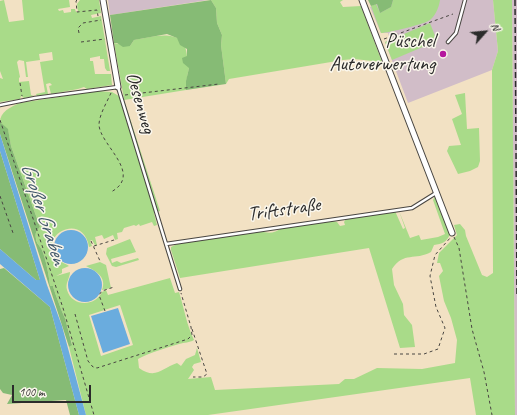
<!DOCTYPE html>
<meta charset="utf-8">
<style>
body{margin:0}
#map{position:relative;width:517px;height:415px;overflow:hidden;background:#f2e1c3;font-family:Caveat,sans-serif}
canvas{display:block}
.north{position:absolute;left:465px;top:12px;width:40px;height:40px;-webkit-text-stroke:3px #fbf7ec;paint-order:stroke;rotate:63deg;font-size:11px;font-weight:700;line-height:16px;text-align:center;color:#2b2b2b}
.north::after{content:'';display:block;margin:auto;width:14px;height:18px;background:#2b2b2b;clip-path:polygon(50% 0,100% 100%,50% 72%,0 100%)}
.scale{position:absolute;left:12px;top:385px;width:79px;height:18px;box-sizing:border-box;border:2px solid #2b2b2b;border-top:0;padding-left:5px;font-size:12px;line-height:14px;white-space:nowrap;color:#2b2b2b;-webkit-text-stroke:3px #fbf7ec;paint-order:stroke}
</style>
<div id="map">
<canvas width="517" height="415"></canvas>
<div class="north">N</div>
<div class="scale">100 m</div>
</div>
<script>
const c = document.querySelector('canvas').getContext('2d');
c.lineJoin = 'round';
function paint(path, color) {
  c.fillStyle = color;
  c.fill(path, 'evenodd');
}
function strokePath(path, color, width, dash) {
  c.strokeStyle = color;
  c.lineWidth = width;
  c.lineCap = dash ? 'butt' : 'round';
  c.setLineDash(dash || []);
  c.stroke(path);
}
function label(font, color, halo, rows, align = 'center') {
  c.font = font + ' Caveat,sans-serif';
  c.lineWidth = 3;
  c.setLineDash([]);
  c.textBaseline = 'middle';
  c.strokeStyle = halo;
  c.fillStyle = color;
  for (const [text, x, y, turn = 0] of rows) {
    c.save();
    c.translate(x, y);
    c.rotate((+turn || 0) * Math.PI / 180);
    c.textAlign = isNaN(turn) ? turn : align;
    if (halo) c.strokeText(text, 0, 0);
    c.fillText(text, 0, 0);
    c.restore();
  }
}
const industrial = new Path2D(`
 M108,0H208L110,15Z
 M383,0H493L498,51L492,70L408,103L385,42L390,39L388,33H381L370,7Z
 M512,0H517V415H515Z`);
const green = new Path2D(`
 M4,0L9,22L24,20L22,0H69L70,7L58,9L59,11L63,10L64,13L71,12V9H75L76,12H78L77,4L80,0H99L101,13L91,15L92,18L101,16L110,71H107L105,68L104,59H100V56L90,58V61H93L95,74H111L112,85L87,89L84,87L78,89L51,94L49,86L52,85L50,83L46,84L48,94L37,96L36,94L45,92L40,62L53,60L52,52L39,54L40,60L26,62L28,77H26L24,61L19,60L17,62L20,77L19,78V82L29,81L31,95L34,96L24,98L21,96L20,99L0,102V78L3,79L0,71V1Z
 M211,0H343L340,2L343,7L361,6L382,62L354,59L343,60L229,79L226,84L221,45L222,35L217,23L216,8Z
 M393,0H440C439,7 436,15 430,20C425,24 388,33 381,33L371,6L376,4L380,13L391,7Z
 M493,0H512L515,415H476L470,378L208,415H86L69,347L72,344L65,318C64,317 54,291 53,286H50C49,275 46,260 42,250C40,246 36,243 36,238C35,233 36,231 40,227L11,146L8,130L0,122C0,112 10,107 20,103L97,91L112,92L124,99L114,43L130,46L134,40C153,37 185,26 187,56C187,60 189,64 189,68C187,76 186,82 186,90L124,100L160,211L154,213L157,225L154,226L152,222L140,226L139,224L136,226L134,225L124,228L122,232L117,233L118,239L115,240L113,235L104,239L102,235L95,237L97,245H95L92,240L90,241L92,246L89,247C83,211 38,235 56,257C59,262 65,263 69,266L62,269V273L56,276L70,272C70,278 65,283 67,290C72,307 95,307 102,292L106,290L108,295L170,278L175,293L179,292C184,308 187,326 194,340C189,343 185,342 179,344C166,348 151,352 138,359L139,368C156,380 162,368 177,363L181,366L186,359L195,355L197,348L201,362L194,364L192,367L194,370L188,379L211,377L215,390L339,384L345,379H354L377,368L422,369L455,363L457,340L451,318L444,301L439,276L443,271L440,263H437L439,253L457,235L454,225L460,224L465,230L466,236L482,275L487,277L493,273L492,70L498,51ZM120,305L133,345L101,356L89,315Z
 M430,23L437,41L392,60L385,42Z
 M465,93L467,129L479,128L480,161L478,167L470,171L458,174L447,151L449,146L461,145L452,119L462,114L455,95Z
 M435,196L450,234C447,242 442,244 434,245L431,252C415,261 404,251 392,269L394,285L403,304L404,315L412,325L415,347L400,348L369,248L180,278L171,250V247L177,244L261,231C268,234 276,233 281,228L332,221L337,222L340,226L345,225L344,222L346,219L395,211L403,229L405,228L399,211L410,238L419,235L421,240L438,237L445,234L433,200Z
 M130,239L136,252L111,259L112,263L117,261L121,263L138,258L139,260L116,267L112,266L106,254L107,248Z
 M100,262L106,265L111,288L102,290C107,277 96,271 86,266Z`);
const forest = new Path2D(`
 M211,0L216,8L217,23L222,35L221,45L226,84L186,90V81L189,68L183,63L182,58L187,56V49L180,45L177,38L167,34L134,40L130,46L123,47L117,43H114L110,15Z
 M368,0H393L391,7L380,13L377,4L371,6Z
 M0,122L8,129L11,146L40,227C36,231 35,233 36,239C36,243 40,246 42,250C46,260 49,275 50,286H53C54,291 64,317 65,318L72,345L69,347L0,134Z
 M0,151L40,280H36L0,249Z
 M4,268L50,307L79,415H70L66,400L7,404L12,395L3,393L0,389V269Z`);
const water = new Path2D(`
 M0,134L47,285L62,326L86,415H79L50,307L0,264V249L36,280H40L0,151Z
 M54 247a17 17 0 1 1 34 0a17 17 0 1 1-34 0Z
 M68 285a17 17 0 1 1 34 0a17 17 0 1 1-34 0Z
 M118,308L130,344L103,353L91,316Z`);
const path = new Path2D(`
 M77,0L76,1L77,12L97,10L98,16
 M79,33L78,28L83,23L101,20
 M384,39L453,14
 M81,42L105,39
 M20,83L22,96
 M111,93C107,102 99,115 99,125C100,145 144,174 111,192
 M125,95L219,84
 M0,120L63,308L94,415
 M0,196L13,233
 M454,237L459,248L472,329L484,372L492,415
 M91,241L100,261
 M94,246L114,240L115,242
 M105,311L99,295L102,291L114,287
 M75,314L88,361L93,367L97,368L188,339L192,335L191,327L181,293
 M192,329L207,374L203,377H193
 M394,354H424L438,349L445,328L436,307L430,276L435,255L451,237`);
const lane = new Path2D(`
 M448,42L456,33L465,0
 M0,105L35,98L118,87L166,244L412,208L436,193
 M166,244L180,289`);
const street = new Path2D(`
 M103,0L118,87
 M362,0L452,233`);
const rail = new Path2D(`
 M515,0L517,297`);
const markers = [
 [443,54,4,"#b5179e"]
];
const poiNames = [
 ["Püschel",435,42],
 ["Autoverwertung",435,65]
];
const streetNames = [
 ["Oesenweg",140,103,74],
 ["Triftstraße",284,210,-8]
];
const waterNames = [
 ["Großer Graben",43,214,72]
];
paint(industrial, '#d1bdc8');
paint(green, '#a9db89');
paint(forest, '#86bb75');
paint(water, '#6aacde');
strokePath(lane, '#494642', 4.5);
strokePath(street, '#494642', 7);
strokePath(path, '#494642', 1, [3, 3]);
strokePath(lane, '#fff', 2.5);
strokePath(street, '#fff', 5);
strokePath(rail, '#2b2b2b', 1.5, [6, 3]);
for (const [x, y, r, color] of markers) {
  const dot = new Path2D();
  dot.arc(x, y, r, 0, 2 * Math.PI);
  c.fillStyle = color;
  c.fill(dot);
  strokePath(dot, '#fbf7ec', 1.5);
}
label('20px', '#2b2b2b', '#fbf7ec', poiNames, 'right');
label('20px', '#2b2b2b', '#fbf7ec', streetNames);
label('italic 21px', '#41586a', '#fbf7ec', waterNames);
</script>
